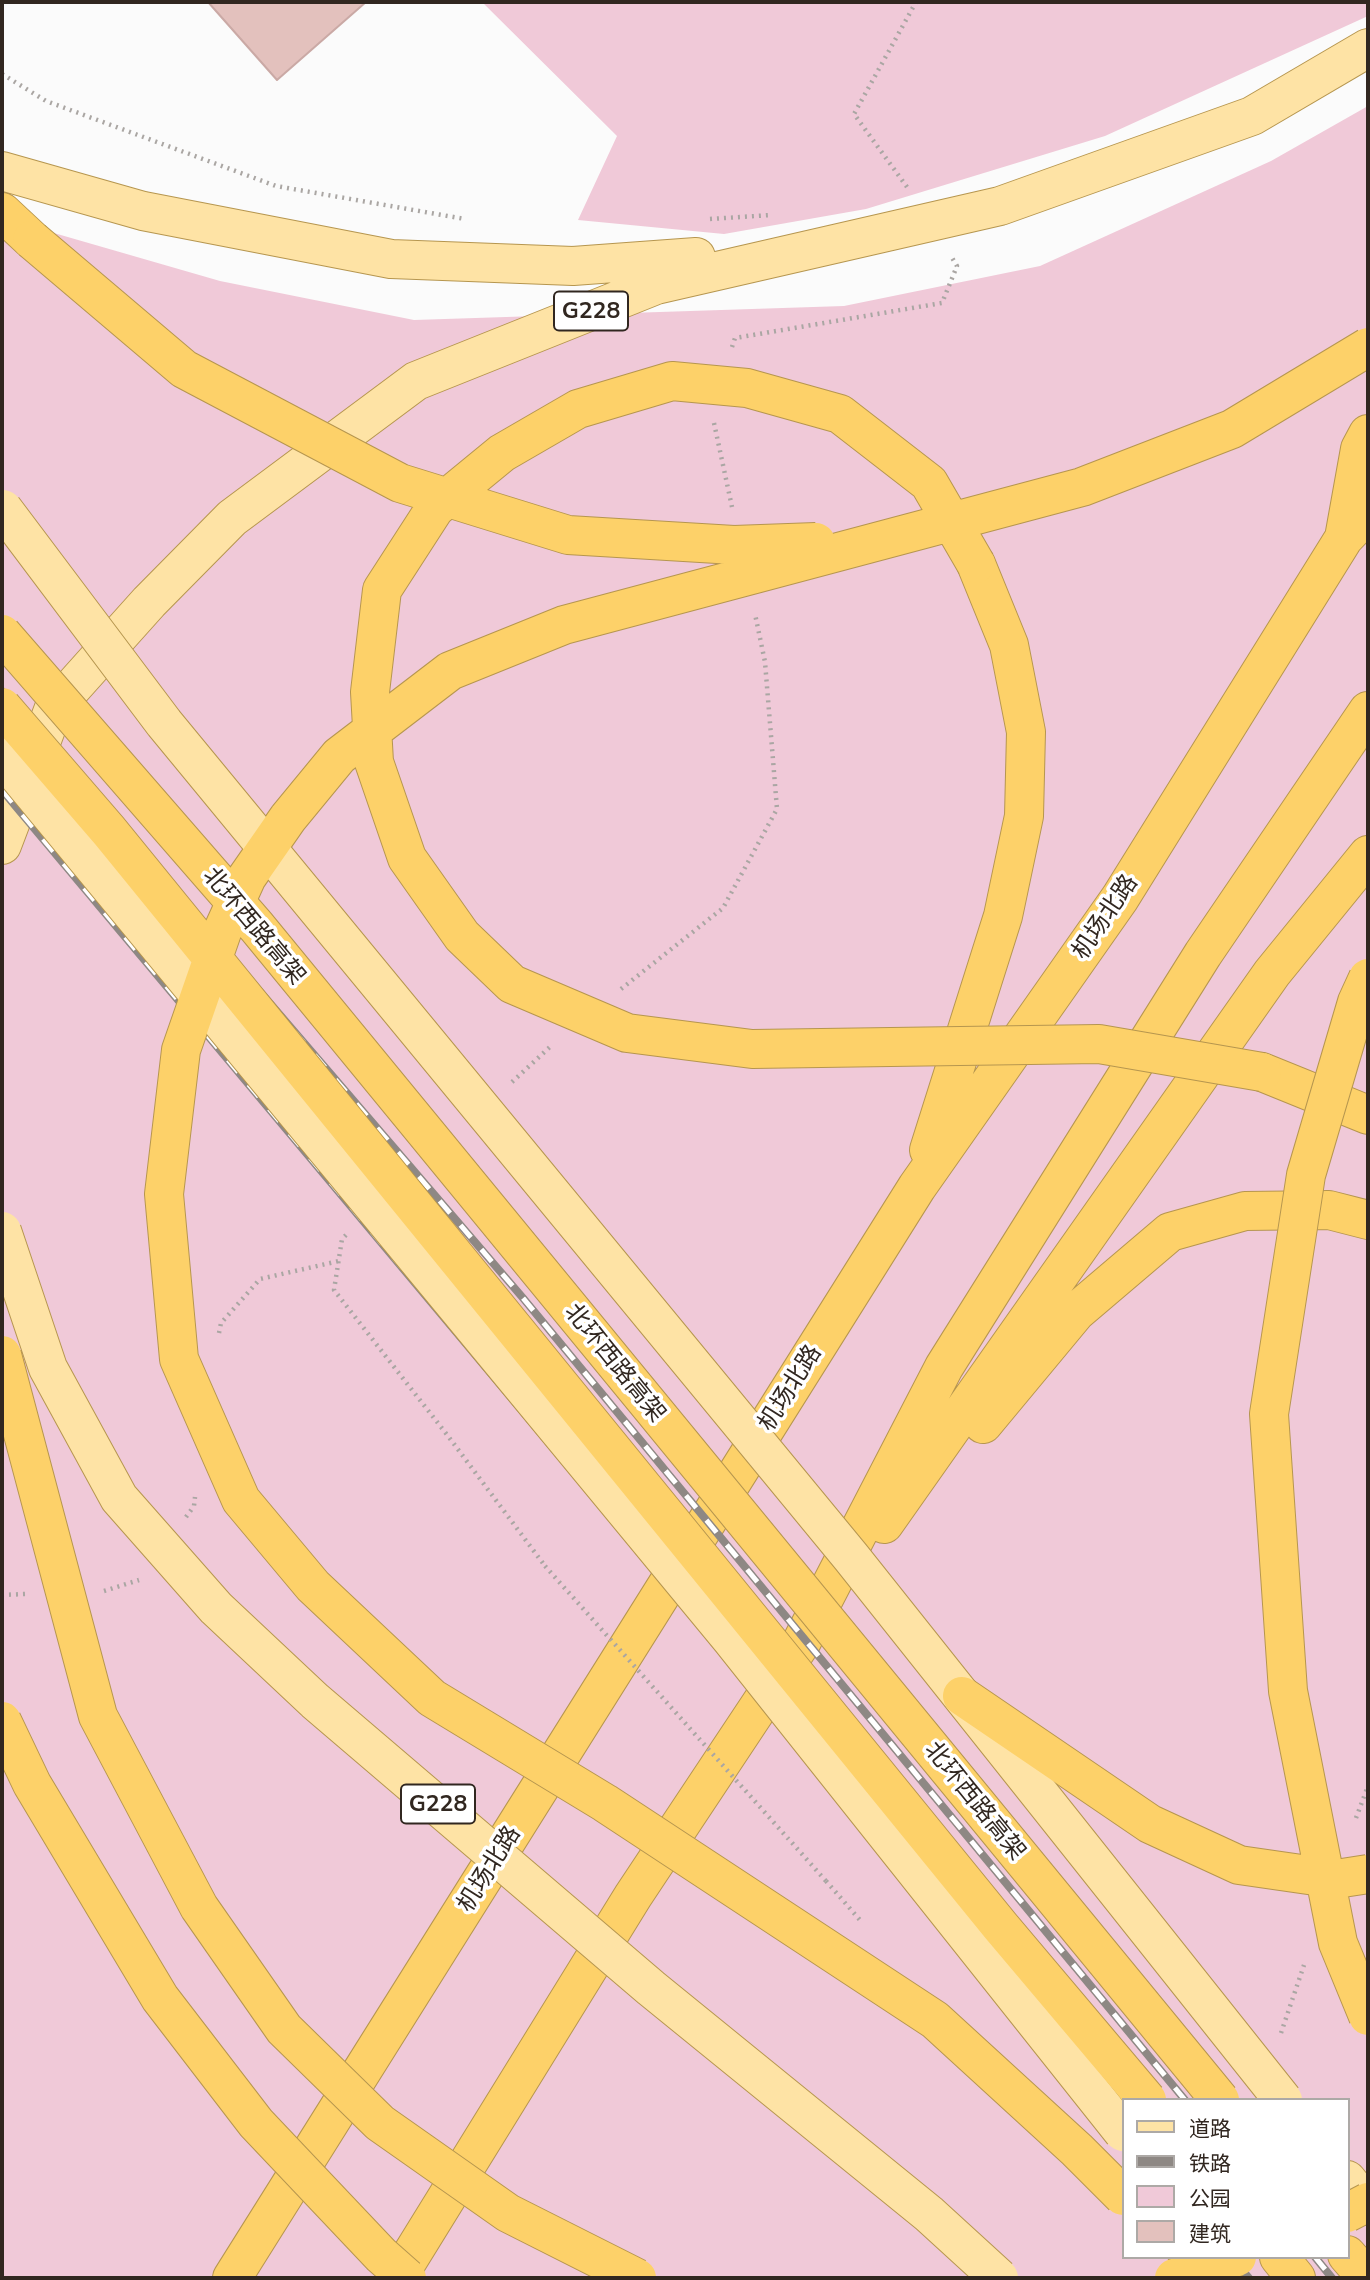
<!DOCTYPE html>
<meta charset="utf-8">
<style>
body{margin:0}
#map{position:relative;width:1370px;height:2280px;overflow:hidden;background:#fbfbfb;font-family:Mulish,"Noto Sans SC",sans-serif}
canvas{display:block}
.frame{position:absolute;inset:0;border:4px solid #312720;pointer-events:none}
.legend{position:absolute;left:1122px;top:2098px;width:228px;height:161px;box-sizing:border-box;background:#fff;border:2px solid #ada9a6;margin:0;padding:9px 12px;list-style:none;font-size:21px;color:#312720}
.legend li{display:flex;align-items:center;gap:14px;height:35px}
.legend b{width:35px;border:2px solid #ada9a6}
</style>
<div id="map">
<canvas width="1370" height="2280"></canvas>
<div class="frame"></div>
<ul class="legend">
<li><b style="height:9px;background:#fee3a5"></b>道路</li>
<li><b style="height:9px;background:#8e8884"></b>铁路</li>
<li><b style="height:19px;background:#f0c9d8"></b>公园</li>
<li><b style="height:19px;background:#e3c1bd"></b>建筑</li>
</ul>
</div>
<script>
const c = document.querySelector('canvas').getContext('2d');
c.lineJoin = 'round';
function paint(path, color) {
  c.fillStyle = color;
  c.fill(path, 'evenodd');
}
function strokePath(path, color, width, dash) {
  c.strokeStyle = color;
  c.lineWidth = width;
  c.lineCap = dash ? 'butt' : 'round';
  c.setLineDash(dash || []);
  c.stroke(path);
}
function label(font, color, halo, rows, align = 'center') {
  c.font = font + ' Mulish,"Noto Sans SC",sans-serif';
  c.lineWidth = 7;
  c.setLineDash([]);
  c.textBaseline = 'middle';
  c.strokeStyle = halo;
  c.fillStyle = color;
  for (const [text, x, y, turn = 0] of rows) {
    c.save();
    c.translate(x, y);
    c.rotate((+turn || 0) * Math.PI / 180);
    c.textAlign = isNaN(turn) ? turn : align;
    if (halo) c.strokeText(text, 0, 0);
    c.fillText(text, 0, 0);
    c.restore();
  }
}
const green = new Path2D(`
 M482,2H1368V16L1105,136L866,209L724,234L578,220L617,136Z
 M1368,106V2278H2V218L220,281L414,320L844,306L1040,266L1271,161ZM1123,2100H1347V2257H1123Z`);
const building = new Path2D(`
 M208,2H366L277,80Z`);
const path = new Path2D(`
 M2,74L46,101L276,186L465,219
 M907,187L854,114L916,2
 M710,219L771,215
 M732,347L735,338L942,303L957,266L951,256
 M714,423L732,507
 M621,989L723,908L777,809L765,662L755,614
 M512,1082L552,1045
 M346,1235L342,1239L334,1290L448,1436L545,1566
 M219,1333L221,1323L260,1279L339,1261
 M186,1517L194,1506L195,1497
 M104,1591L139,1580
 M2,1595L25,1594
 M1356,1818L1368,1786
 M826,1881L860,1920
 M1281,2033L1304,1965`);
const major = new Path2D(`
 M2,171L143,211L391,259L573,266L696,257
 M2,845L54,708L149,602L232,518L416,381L656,285L1000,206L1252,116L1368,48
 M1347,2180L1368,2206`);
const highway = new Path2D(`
 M2,212L32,240
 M1344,538L1360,449L1368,434
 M1262,1072L1368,1115
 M929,1150L1003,916L1024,816L1026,732L1009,645L976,564
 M983,1424L1076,1312L1170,1232L1245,1211L1329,1210L1368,1220
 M884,1524L1272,973L1368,855
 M1347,2255L1367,2278
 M1279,2257L1296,2278
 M232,2278L917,1187L1120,898L1344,538L1368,513
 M397,2278L633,1896L801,1643L944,1367L1203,954L1368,711`);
const rail = new Path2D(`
 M2,691L523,1298L1185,2100
 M2,790L1123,2128
 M1231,2257L1249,2278
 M1315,2257L1332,2278`);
const pathBridge = new Path2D(`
 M545,1566L826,1881`);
const majorBridge = new Path2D(`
 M3,509L164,723L851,1557L1283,2100
 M2,756L731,1639L1123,2132
 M2,1231L48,1368L119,1498L216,1608L315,1701L651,1988L929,2214L999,2278`);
const highwayBridge = new Path2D(`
 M32,240L184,369L400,483L568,535L734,545L816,542
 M976,564L929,483L840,414L747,388L672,381L578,409L502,453L435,508L382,590L370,692L374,762L407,858L462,936L512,984L627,1033L752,1049L1099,1044L1262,1072
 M2,634L257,927L1220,2100
 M2,707L109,831L1001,1927L1147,2100
 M1368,978L1357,1002L1306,1175L1269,1414L1288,1691L1338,1943L1368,2016
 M2,1355L98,1716L199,1907L284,2029L380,2123L508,2213L637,2278
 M962,1696L1150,1824L1239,1865L1336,1879L1368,1874
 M2,1721L32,1784L160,1998L256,2123L381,2255L407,2278
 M1123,2196L1077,2150L935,2020L605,1803L432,1698L313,1586L241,1500L179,1359L164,1194L181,1050L222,932L247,877L288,818L339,756L450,671L564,625L1082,487L1232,429L1368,347
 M1347,2213L1368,2202
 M1174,2278L1237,2257`);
const shields = [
 [591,311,74],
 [438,1804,74]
];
const shieldNames = [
 ["G228",591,311],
 ["G228",438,1804]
];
const streetNames = [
 ["机场北路",1105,917,-56],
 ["北环西路高架",254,926,50],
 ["北环西路高架",615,1363,51],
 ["机场北路",790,1388,-58],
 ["北环西路高架",975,1801,51],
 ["机场北路",489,1869,-58]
];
paint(green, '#f0c9d8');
paint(building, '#e3c1bd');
strokePath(building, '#caa9a5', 2);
strokePath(major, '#b6964f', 40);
strokePath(highway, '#b6964f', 40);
strokePath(path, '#aaa6a3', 4.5, [2, 5]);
strokePath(major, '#fee3a5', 38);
strokePath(highway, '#fdd169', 38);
strokePath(rail, '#8e8884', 8);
strokePath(rail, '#fff', 5, [16]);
strokePath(majorBridge, '#b6964f', 40, []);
strokePath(highwayBridge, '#b6964f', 40, []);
strokePath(pathBridge, '#aaa6a3', 4.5, [2, 5]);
strokePath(majorBridge, '#fee3a5', 38);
strokePath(highwayBridge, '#fdd169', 38);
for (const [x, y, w] of shields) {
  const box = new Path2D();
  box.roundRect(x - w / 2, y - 19.5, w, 39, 5);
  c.fillStyle = '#fff';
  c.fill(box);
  strokePath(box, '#312720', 2);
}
label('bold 23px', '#312720', null, shieldNames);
label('24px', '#312720', '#fff', streetNames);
</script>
